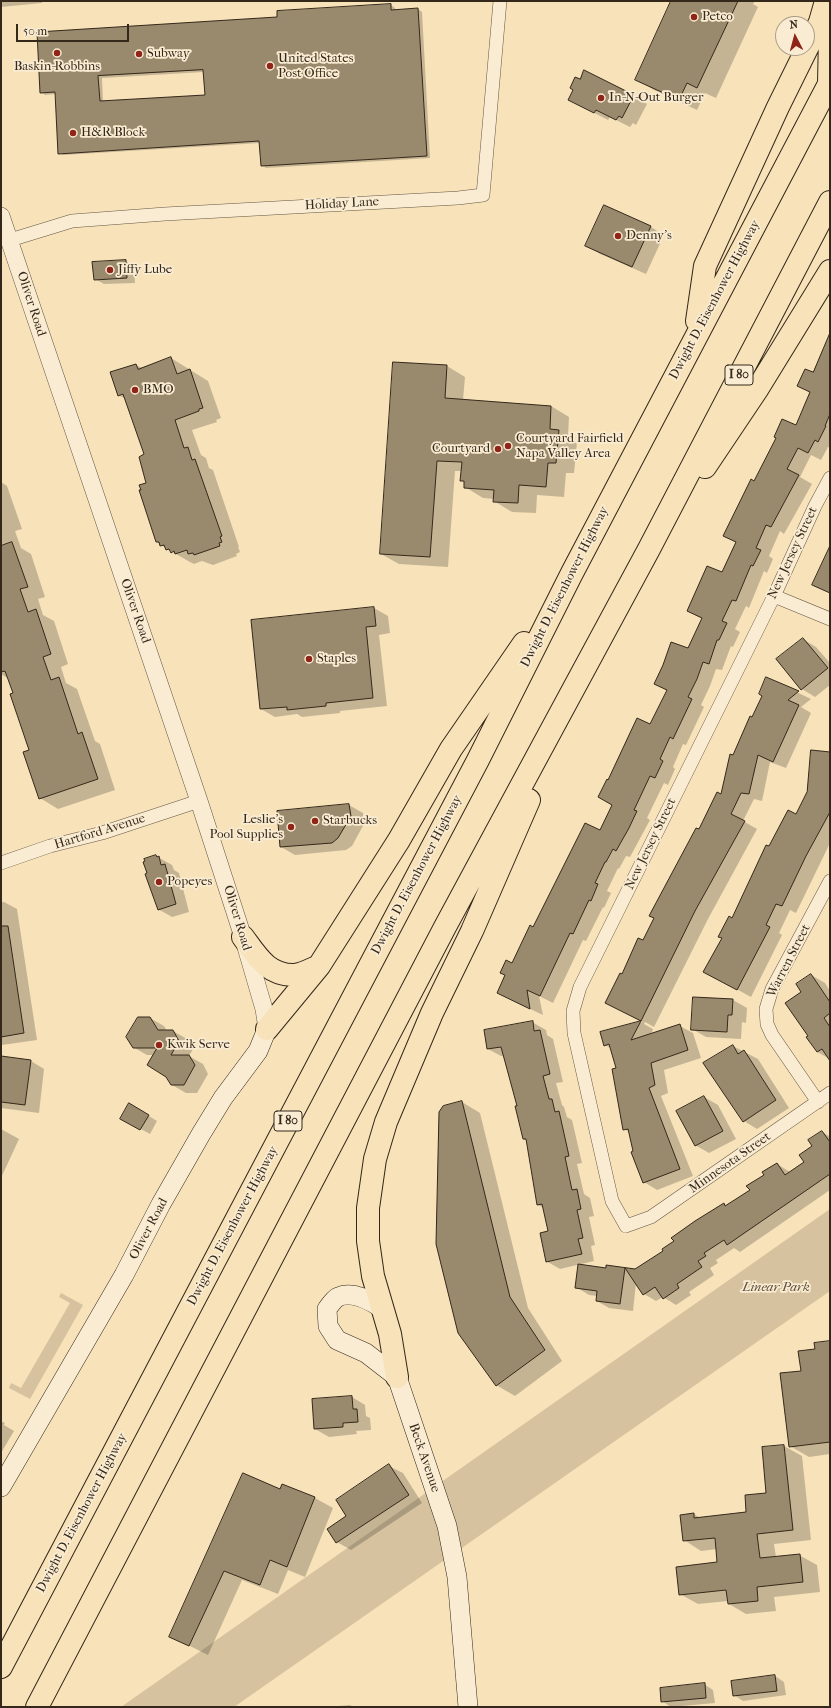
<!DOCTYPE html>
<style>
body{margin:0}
#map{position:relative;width:831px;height:1708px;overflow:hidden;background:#f7e2b9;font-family:"IM FELL French Canon",serif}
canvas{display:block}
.frame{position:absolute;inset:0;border:2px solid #34281a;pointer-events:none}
.north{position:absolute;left:775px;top:16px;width:40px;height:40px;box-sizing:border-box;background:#faecd2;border:1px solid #ab9e88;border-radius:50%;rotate:354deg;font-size:11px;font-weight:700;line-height:16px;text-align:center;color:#34281a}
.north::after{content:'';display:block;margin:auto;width:14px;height:18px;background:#8f2418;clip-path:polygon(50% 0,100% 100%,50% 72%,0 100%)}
.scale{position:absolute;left:16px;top:24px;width:113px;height:18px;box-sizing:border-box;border:2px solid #34281a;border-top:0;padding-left:5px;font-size:12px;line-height:14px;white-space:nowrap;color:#34281a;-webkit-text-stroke:3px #faecd2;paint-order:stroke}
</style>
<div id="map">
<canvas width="831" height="1708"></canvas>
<div class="frame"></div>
<div class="north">N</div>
<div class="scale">50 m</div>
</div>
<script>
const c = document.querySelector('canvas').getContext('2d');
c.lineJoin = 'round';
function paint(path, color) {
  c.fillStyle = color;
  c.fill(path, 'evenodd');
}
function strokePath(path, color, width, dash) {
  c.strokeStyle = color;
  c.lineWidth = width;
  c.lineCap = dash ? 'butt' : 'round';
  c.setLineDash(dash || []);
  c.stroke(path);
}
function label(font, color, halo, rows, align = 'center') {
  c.font = font + ' "IM FELL French Canon",serif';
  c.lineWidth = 3.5;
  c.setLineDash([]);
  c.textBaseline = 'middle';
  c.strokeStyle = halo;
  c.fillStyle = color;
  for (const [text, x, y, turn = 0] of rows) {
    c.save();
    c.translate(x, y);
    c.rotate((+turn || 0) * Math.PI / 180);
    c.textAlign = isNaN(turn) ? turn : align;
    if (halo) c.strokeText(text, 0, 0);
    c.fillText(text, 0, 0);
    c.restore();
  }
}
const green = new Path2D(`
 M830,1209V1291L234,1707H121Z
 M61,1293L83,1305L30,1399L9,1388L11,1383L21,1388L70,1303L59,1297Z`);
const shadow = new Path2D(`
 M1,1H42V3L1,7Z
 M672,1H755L753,4L758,7L716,98L705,93L697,110L654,90L636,79Z
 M391,5L395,8V11L418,9L422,12L430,158L266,168L262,165L260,143L63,155L59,153L56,94L45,95L41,92L278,18ZM204,72L206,96L103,102L102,78Z
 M633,96L647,104L636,125L633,123L630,127L610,117L608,120L569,100Z
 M604,207L651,227L664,235L646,274L600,254L587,246Z
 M125,261L134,266L135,283L104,284L95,279Z
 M830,334V447H828L821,460L811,455L800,477L812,484L784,534L780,531L769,556L773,559L767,573L764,571L749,608L746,606L735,629L740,632L733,647L731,646L722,670L716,669L710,686L701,705L704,707L686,745L683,744L673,767L675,769L668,785L664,783L647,818L650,820L630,857L626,856L619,869L618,868L607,891L611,893L604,908L603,907L586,941L583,940L553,1003L539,996L543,1015L511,1000L512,964L534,928L600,831L613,805L609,782L651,725L667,691L655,684L689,649L702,619L688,611L722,574L737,543L724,536L754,482L796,426L810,393L799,386L814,374Z
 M171,358L208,381L221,418L216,420L217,422L192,430L201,455L206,458L209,468L213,470L239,547H238L240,552L236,554L237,556L213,565L202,561L194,564L190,562L167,549L157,542L142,490L147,483L145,456L126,399L118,395L136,365L142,368Z
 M447,366L465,377L463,400L551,406L569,417L568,437L577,442L574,473H566L564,497L537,495L536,513L512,512L494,501V499L483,498L465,487V482L462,480V471H455L448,567L399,564L381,554Z
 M1,482L7,486L22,529L15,531L21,548L31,554L45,597L38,599L43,615L54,621L68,664L61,667L66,683L77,689L95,741L100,744L115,790L58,809L40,798L31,751L14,693L9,679L1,674Z
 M374,608L388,616L390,633L379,635L387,706L340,711V713L302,717L297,714L275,717L261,709Z
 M803,639L816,647L830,663V685L815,697L802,689Z
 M767,678L811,699L801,707L811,713L786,768L770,762L762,801L754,799L743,821L757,829L708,919L654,1027L645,1022L644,1024L653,1029L651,1035L680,1026L693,1033L701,1058L664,1070L668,1093L661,1096L693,1176L657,1190L644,1182L634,1152L630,1132L624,1129L617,1069L612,1049L605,1045L601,1032L643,1022L606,1003L643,942L699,831L722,795L734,756L763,696Z
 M830,753V843L796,913L790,910L779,933L782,935L751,997L718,979L733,919L796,815Z
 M349,805L363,813L364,824L352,846L346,850L295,855L281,847Z
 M156,856L172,865L174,870L179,873L189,912L172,917L158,909Z
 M1,902H4L17,909L37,1040L2,1045L1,1044Z
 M811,975L825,983L830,991V1059L817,1052L809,1036L802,993Z
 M694,998L733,1000L747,1008L746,1023L742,1022L741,1039L706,1037L692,1029Z
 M150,1018L164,1026L167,1031H173L187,1039L193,1049L189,1056L203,1064L208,1074L197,1093H186L172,1085L154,1055H147L133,1047Z
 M532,1022L546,1030L547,1035L553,1039L563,1082L556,1083L562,1105L564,1107L567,1117L572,1120L582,1163L577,1164L584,1194L590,1198L594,1216L589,1217L595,1245L591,1246L594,1261L560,1269L546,1261L549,1232L544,1208L538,1205L527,1141L523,1139L518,1107L505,1056H501L488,1049L485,1031Z
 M733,1046L758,1059L789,1108L757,1129L744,1121Z
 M1,1057L31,1061L44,1069L39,1113L1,1108Z
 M704,1097L718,1105L736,1139L709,1153L695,1145Z
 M462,1102L480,1113L528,1308L562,1361L515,1396L496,1385Z
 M129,1104L157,1121L150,1134L121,1118Z
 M1,1129L19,1139L1,1178Z
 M822,1132L829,1136L830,1135V1190L740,1252L734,1248L716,1260L718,1263L710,1268L714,1275L689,1292L691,1295L676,1305L663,1297L656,1301L644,1294L636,1283L633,1311L609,1308L597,1301V1296L589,1295L576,1287L606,1269L607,1266L636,1270L664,1251L724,1204L727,1206L751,1190L777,1164L790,1172L806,1162Z
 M830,1342V1454L809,1457L790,1446L802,1371L816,1350Z
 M352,1397L365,1405L366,1416L370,1418L371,1430L356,1431L357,1434L329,1437L315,1429Z
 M1,1421L5,1423L4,1425L14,1431L1,1453Z
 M784,1446L802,1456L811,1540L774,1544L776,1557L799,1555L817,1565L820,1592L774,1597L776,1611L746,1614L729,1604L728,1601L698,1604L680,1594L718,1563L717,1549L701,1551L684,1540L694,1514L700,1518L747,1513L768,1494L763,1448Z
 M389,1466L403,1473L422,1503L351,1550L337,1542L348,1516Z
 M281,1491L315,1498L333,1508L305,1577L288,1570L278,1594L242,1580L208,1655L170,1636Z
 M775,1676L784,1682L786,1695L743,1701L734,1695L732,1681Z
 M704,1684L713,1690L715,1703L671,1707L662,1701Z
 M350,1705L354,1707H326Z`);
const building = new Path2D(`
 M671,1H738L697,88L687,83L679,100L635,80Z
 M391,4V10L418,8L427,156L261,166L259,141L58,154L55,92L40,93L37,32L277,17V11ZM203,70L205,95L100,101L98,76Z
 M584,70L634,95L622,118L619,116L616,120L596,110L594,113L568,100L573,90L570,88L575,77L580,79Z
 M604,205L651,226L632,267L585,246Z
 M126,260L127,278L94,280L92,262Z
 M830,333V414L825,426H826L818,442L815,440L808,453L798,448L787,469L799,475L771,527L766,525L756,548L761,550L753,566L751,565L736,601L732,600L722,621L727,623L719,640H717L709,664L703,662L697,679L688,697L692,699L673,739L670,737L660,759L663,761L655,778L650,776L634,810L637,811L629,828L616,851L613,849L606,862H605L595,883L598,884L591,901L589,900L573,934L570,933L540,996L527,990L530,1009L497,993L505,975L500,973L506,960L512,963L530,925L533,927L585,823L600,830L612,805L598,797L607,779L608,780L637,718L650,724L667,690L654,684L663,665L671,642L688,648L702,618L687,611L707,566L722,572L736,542L723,536L751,479L754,481L776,438L774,437L782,419L796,425L810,392L797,386L805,369L813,372Z
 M171,357L177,374L190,369L203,408L199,409V411L175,420L184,448L188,447L192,460L195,459L222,536L220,537L222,542L219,543L220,546L194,555L193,553L188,554L187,550L175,554L174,551L171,553L169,549L166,550L164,545L160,546L159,542H156L139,490H141L139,485L146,483L139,457L144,454L123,394L118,396L110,372L136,364L138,369Z
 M393,362L447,365L445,398L551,406L550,429L559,430L556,463H548L546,487L519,485L518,503L493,502L494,490L464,488V481H460L462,462L437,461L430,557L380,554Z
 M12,542L28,587L20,589L28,612L36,609L51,654L43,657L51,680L59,677L78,734L82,732L98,779L39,799L23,752L29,750L10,694L13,693L5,671L1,672V546Z
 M830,546V593L812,585Z
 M374,607L376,626L366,627L373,698L326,703V706L287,710V707L260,709L251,620Z
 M803,638L828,668L801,690L776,659Z
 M766,677L799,691L788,700L799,705L773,762L758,755L749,794L741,793L731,814L745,821L695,911L641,1021L605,1003L620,973L622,974L638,938L643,940L654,918L649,916L696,828L699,829L717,792L721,794L730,754L733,755L750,716L752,717L762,696L759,694Z
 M811,750L830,752V812L806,856L782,906L776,904L766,925L770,927L737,990L703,972L722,938L718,937L729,916L732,918L766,845L769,846L788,810L796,814L807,792Z
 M349,804L351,816L338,838L332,843L280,847L277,811Z
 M156,855L157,857L159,856L161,865L165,864L176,904L158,910L145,874L147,873L143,862L145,861L144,859Z
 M1,926H8L24,1033L1,1037Z
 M811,974L830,1002V1013L824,1018L830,1027V1061L822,1049L817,1052L806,1037L808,1036L785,1003L801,992L796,984Z
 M693,997L733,999L732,1015H728L727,1032L691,1030Z
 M138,1017H150L158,1030H173L179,1041L171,1055H189L195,1065L184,1085H171L166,1077L147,1065L157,1048H133L126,1037Z
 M533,1021L534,1031L540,1030L550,1074L543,1076L549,1099H552L555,1112L559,1111L569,1156L565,1157L572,1190L577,1189L581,1209L577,1210L583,1238L578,1239L582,1254L546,1262L540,1233L548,1231L542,1204L537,1205L526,1139H523L515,1106H517L501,1047L487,1049L484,1030Z
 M641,1021L631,1040L680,1024L688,1050L651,1063L655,1085L649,1088L680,1169L643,1183L631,1152L633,1151L628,1129L623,1130L612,1069L616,1068L609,1044L604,1046L600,1032Z
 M733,1045L738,1054L744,1050L776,1100L743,1122L703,1063Z
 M1,1056L31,1060L25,1105L1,1102Z
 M704,1096L723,1131L695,1146L676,1111Z
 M462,1101L510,1297L545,1350L496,1386L458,1333L436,1244L439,1112L443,1106Z
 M129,1103L149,1115L140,1130L120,1119Z
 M822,1131L830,1142V1174L727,1245L724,1240L704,1253L706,1256L698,1261L702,1267L677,1284L679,1288L663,1299L655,1287L643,1295L625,1268L620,1304L596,1301L597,1291L575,1288L578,1264L606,1268V1265L635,1269L663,1251L662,1249L674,1241L671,1238L695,1221L724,1203L725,1206L750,1190L746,1186L764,1175L762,1172L777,1163L785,1175L804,1162L799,1155L812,1146L808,1140Z
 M830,1341V1442L789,1447L780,1373L801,1371L798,1351L815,1349L814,1343Z
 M352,1396L353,1409H357L358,1422L343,1423V1427L314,1429L312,1399Z
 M784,1445L793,1530L757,1534L760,1558L800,1554L803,1582L757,1587L758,1601L728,1604L726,1590L679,1595L676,1567L717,1562L715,1538L683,1541L680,1515L694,1513V1518L746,1512L745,1495L766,1493L762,1447Z
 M389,1464L409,1495L336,1543L327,1529L346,1516L336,1500Z
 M243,1473L280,1489L282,1484L315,1497L287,1567L270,1560L260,1585L224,1571L189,1646L169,1637Z
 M775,1675L777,1691L733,1696L731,1681Z
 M705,1683L706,1698L661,1702L660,1688Z`);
const minor = new Path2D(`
 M10,240L72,221L165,214L458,198L483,195L500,1
 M830,478L815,506L774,596L580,987L573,1011L574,1033L612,1201L626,1226L651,1217L830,1093
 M774,596L830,619
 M1,863L50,846L102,833L199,801
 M818,1102L772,1035L767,1024L766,1009L772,989L830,881`);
const tertiary = new Path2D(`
 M1,216L199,801L243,937L264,1009L267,1029`);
const secondary = new Path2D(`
 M383,1309C371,1301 353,1290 338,1297C334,1299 330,1305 327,1309L328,1326L337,1340L366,1353L397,1377L447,1526L457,1577L468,1707
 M1,1487L124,1275L161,1204L201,1134L223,1098L258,1051L267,1029`);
const motorway = new Path2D(`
 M829,83L830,36
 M697,321L705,266L778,107L820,22L826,1
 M705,467L758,388L830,271
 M243,937C257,956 268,976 295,975C303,974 312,969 319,966
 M267,1029L319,966L399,840L451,749L524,643
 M397,1377L390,1334L373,1276L368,1241V1208L375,1159L386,1122L432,1013L472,931L529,800
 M1,1667L478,760L572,573L830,82
 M37,1707L445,927L649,549L830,202`);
const markers = [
 [694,17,4,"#8f2418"],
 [57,53,4,"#8f2418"],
 [139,54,4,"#8f2418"],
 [270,66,4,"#8f2418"],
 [601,98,4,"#8f2418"],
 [73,133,4,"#8f2418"],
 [618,236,4,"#8f2418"],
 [110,270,4,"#8f2418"],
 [135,390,4,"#8f2418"],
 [508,446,4,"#8f2418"],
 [498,449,4,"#8f2418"],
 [309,659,4,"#8f2418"],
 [315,821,4,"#8f2418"],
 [291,827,4,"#8f2418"],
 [159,882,4,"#8f2418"],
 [159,1045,4,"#8f2418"]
];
const shields = [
 [739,375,28],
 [288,1121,28]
];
const shieldNames = [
 ["I 80",739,375],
 ["I 80",288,1121]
];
const poiNames = [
 ["Petco",702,17],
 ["Subway",147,54],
 ["United States",278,59],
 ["Post Office",278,74],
 ["Baskin-Robbins",57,67,"center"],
 ["In-N-Out Burger",609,98],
 ["H&R Block",81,133],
 ["Denny's",626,236],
 ["Jiffy Lube",118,270],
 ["BMO",143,390],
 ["Courtyard Fairfield",516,439],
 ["Napa Valley Area",516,454],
 ["Courtyard",490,449,"right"],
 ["Staples",317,659],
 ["Leslie's",283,820,"right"],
 ["Pool Supplies",283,835,"right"],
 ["Starbucks",323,821],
 ["Popeyes",167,882],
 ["Kwik Serve",167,1045]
];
const streetNames = [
 ["Holiday Lane",342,204,-3],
 ["Dwight D. Eisenhower Highway",715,300,-62],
 ["Oliver Road",31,304,72],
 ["New Jersey Street",793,553,-65],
 ["Dwight D. Eisenhower Highway",565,587,-63],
 ["Oliver Road",135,611,71],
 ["Hartford Avenue",100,832,-17],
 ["New Jersey Street",651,844,-64],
 ["Dwight D. Eisenhower Highway",417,875,-62],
 ["Oliver Road",237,918,73],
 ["Warren Street",789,961,-63],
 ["Minnesota Street",730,1163,-35],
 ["Dwight D. Eisenhower Highway",233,1226,-62],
 ["Oliver Road",149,1229,-62],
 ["Beck Avenue",424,1458,71],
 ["Dwight D. Eisenhower Highway",82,1513,-62]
];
const parkNames = [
 ["Linear Park",776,1288]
];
paint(green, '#d6c29e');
paint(shadow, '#0003');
paint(building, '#99896d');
strokePath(building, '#34281a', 1);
strokePath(minor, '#655642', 14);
strokePath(tertiary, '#655642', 18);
strokePath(secondary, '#34281a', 20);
strokePath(motorway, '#34281a', 24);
strokePath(minor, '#faecd2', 13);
strokePath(tertiary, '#faecd2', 17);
strokePath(secondary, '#faecd2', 19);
strokePath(motorway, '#f7e2b9', 22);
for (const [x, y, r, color] of markers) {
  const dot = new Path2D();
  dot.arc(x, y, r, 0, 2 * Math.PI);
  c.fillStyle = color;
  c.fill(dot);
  strokePath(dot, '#faecd2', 1.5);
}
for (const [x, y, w] of shields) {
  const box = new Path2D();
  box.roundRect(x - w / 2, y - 10, w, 20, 3);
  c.fillStyle = '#faecd2';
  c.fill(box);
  strokePath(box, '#34281a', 1);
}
label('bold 12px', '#34281a', null, shieldNames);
label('13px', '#34281a', '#faecd2', poiNames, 'left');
label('13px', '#34281a', '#faecd2', streetNames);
label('italic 13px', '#5c4e3b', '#faecd2', parkNames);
</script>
